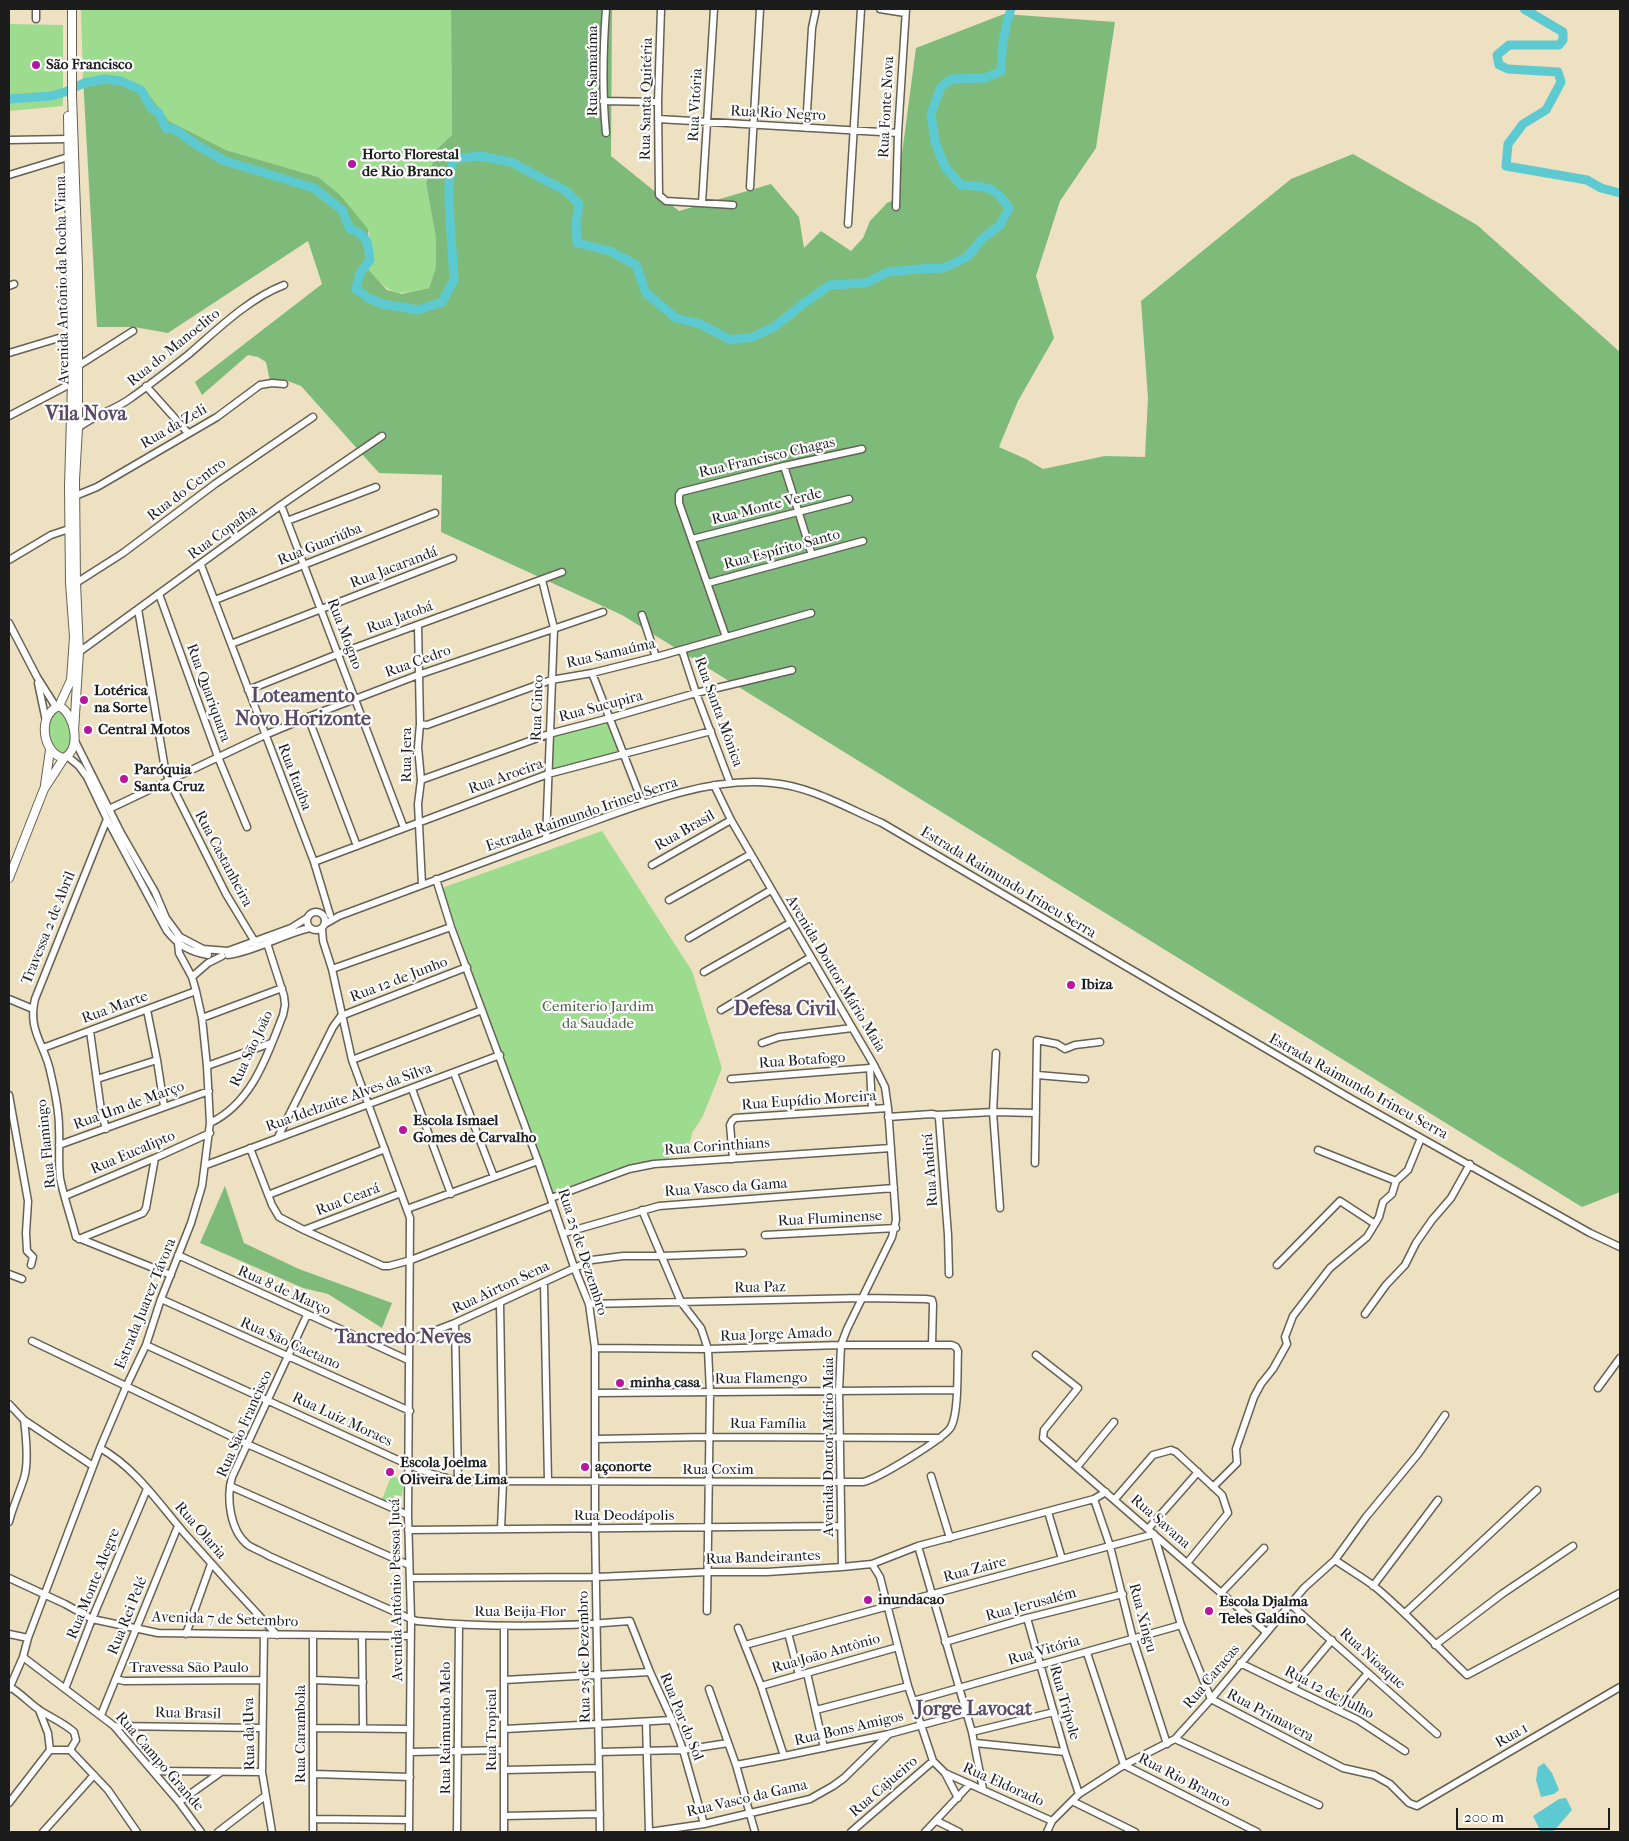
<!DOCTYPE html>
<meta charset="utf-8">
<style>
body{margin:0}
#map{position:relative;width:1629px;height:1841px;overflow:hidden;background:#ede1c2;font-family:"IM FELL French Canon",serif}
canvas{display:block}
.frame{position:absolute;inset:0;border:10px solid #1c1c1c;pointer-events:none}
.scale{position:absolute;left:1456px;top:1808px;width:154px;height:22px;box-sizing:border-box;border:2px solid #1c1c1c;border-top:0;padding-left:6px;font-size:15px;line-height:18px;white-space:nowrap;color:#1c1c1c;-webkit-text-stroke:4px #fff;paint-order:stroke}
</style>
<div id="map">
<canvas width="1629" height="1841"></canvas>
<div class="frame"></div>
<div class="scale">200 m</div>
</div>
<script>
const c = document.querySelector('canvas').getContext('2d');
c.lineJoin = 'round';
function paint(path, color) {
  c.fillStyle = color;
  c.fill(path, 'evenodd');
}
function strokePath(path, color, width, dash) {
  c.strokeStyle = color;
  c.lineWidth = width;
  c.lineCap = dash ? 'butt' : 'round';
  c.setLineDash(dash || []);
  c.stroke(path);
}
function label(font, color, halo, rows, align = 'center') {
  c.font = font + ' "IM FELL French Canon",serif';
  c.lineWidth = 4.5;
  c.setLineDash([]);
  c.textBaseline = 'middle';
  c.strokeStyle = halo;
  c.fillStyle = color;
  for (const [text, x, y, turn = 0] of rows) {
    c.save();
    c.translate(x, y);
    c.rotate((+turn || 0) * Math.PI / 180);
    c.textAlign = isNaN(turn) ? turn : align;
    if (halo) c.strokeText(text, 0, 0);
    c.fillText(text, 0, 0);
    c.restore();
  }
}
const green = new Path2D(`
 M81,9H451L452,135L437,149L426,183L436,238V267L429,288C394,295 394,298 369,270L373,258L368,229L318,177L226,150L169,121L143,87L121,78H83Z
 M9,24L63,25V106L9,111Z
 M59,709C71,719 73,736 69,750L62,755C59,752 55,750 52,747C44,736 48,717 59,709Z
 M607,721L619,754L552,771V735Z
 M602,831L692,971L722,1068L703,1116L692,1133L689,1146L667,1159L636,1163L552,1192L442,888Z
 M391,1477L404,1478L402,1496L394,1495L392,1503L382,1499Z`);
const forest = new Path2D(`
 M451,9H612L611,156L679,211L771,184L799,217L804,248L821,231L851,251L863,238L870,221L887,203L896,199L916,48L1004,14L1115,22L1096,148L1060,201L1036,276L1054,338L1018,401L999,447L1026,459L1043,469L1105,456L1145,457L1148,398L1141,301L1291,179L1353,154L1477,225L1620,352V1192L1582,1207L622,615L441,532L442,475L379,473L301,386L285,380L270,381L266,362L258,357L248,355L202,395L195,382L322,284L308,241L168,333L134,327H97L83,78H121L143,87L169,121L226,150L318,177L340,195L368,229L369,270L387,290L402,294L429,288L436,267V238L426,183L437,149L452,135Z
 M225,1186L244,1243L299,1269L392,1303L382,1328L328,1294L303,1288L200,1243Z`);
const water = new Path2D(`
 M1544,1763L1552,1773L1559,1790L1554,1794L1541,1797L1536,1780L1538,1767Z
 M1566,1798L1572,1810L1553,1832H1541L1533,1816L1559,1799Z`);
const river = new Path2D(`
 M1524,9L1563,32V40L1559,45H1509L1497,55L1499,65L1508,69L1558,72L1561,82L1546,110L1523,124L1508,144L1506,166L1587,180L1601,188L1620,193
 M9,99L51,96L65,92L84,83L105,79L121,81L141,90L152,109L158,112L166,128L174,129L200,147L225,161L314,188L342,210L350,229C368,235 368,243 370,260L360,273L356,289L368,298L383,304L418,310L442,302L454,280L449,205V184L453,159L479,156L511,162L566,191L579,204L576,221L577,243L610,251L636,265L646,293L676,318L700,324L731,340L753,337L774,327L803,304L830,285L866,283L888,272L918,269L944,268L967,257L982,239L1000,225L1009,208C994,185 987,187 961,185L945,167L935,142L931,114L941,87L951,79L985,78L1001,71C1001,50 1004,29 1011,9`);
const minor = new Path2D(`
 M36,9V19
 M606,9C603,50 602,91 606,133
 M661,9L658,102L659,195L666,201L733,205
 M880,9L905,13
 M603,101L658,102
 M658,119L898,133
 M806,128L812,28L816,9
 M9,140L68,139
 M9,175L68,157
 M750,187L760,9
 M702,203L714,9
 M896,207L898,133L906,9
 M848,224L861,9
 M9,286L14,284
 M9,353L72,334
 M78,366L133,331
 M146,386L188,433
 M9,416L72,383
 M78,428C94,415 115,410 131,398C151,384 170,369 189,354C218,329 248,299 284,285
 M784,466L812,555
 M75,496L97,487L217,417L260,385L272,383L284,384
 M281,505L404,828
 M287,521L376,487
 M692,539L849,499
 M9,560L51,535L69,529
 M201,565L314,862L330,915
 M542,580L554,628L546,839
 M76,583L123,553L215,484L313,417
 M708,583L863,541
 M159,594L218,757L247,827
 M215,600L435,513
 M138,609L165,769L169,780L226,894L255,942
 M642,615L656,657
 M9,623L37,677L56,707
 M418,625L420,724L418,747L421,780L418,804L422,885
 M726,637L679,503V495L681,492L784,466L862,449
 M231,644L453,558
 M682,650L696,693L730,783
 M79,652L281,505L382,436
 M592,673L643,804
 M38,683L46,721
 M248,690L338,654L562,572
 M308,717L357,846
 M420,724L427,725L551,680L592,673L656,657L811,613
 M75,741L121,833L155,892L166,918L180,937L203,949L228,951L291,928L307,918
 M67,756L79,766L87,777L107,819L167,931C178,945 190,952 208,955
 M421,780L549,734L610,718L696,693L792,670
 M714,785L731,820L874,1065L885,1087L888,1108L896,1220L892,1237L847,1329L841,1345L839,1391L842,1567
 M109,809L265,735L308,717L418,675L603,612
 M107,819L35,999C27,1032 46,1045 51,1075C55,1092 59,1111 59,1128C60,1145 58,1161 60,1178C64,1198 71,1217 76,1237L171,1275
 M314,862L548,774L711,731
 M652,865L731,820
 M436,879L451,927L538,1161L574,1267L589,1304L595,1348V1528L600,1832
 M669,900L751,854
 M307 921a9 9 0 1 1 18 0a9 9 0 1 1-18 0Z
 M325,924L339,916C415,888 490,859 567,831C629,809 704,776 772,783C810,786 847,808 882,823L1348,1097L1590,1233L1620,1247
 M322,929L323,941L332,969L352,1060L410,1218L408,1515L411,1619L409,1832
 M689,938L771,890
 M228,955C257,951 282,934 310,928
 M332,969L451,927
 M704,972L790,923
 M192,977L208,963L222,956
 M9,999L33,1009
 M147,1010L157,1060L164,1106
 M721,1010L811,957
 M202,1018L282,988
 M90,1031L101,1110L106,1129
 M762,1043L779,1037L852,1028
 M43,1048L196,991
 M996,1053L993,1112L1000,1208
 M352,1060L482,1010
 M207,1066L271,1043
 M870,1068L872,1108
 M454,1073L494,1177
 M1037,1075L1085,1079
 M97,1079L157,1060
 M731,1079L870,1068L874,1065
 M412,1089L451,1194
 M9,1095L28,1201L26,1233L27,1251L33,1257L31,1265
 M937,1115L993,1112L1036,1113
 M888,1117L932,1114L937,1115L939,1118L948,1235L949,1274
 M210,1123C252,1103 267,1056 283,1015L285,1005L284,996L267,943
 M278,1137L333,1027L341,1016L467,967
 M59,1145L209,1091
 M250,1148L272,1205L279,1217L304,1230L383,1266H389L411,1260L553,1205
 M1318,1150L1396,1181
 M733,1159L730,1125L732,1121L735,1118L888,1108
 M1035,1163L1037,1040L1057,1044L1065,1049L1075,1045L1100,1042
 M206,1165L500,1055
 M268,1195L385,1149
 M65,1196L155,1158L210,1133
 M551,1198L629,1169L654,1164L891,1148
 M407,1209L538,1161
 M642,1210L681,1302L701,1328L708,1349L710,1392L707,1611
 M304,1230L401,1193
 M564,1233L659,1206L894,1188
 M765,1235L896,1228
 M79,1239L143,1213L146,1208L155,1158
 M178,1255L408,1360
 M1277,1265L1340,1201L1375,1224
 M9,1274L22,1279
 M544,1283L548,1481
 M161,1299L410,1411
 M500,1303L503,1482L501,1529
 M589,1304L862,1298L926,1299L932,1300L933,1304L932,1345
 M1365,1314L1386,1285L1405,1265L1416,1243L1432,1220L1451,1198L1470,1164
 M307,1315L232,1477C226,1498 230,1531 248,1545C254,1549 263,1552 269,1556L411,1619L417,1621C488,1628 559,1627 630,1621L650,1672L672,1720L683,1750L704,1824
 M455,1323L458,1481
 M410,1340L455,1323L592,1260L623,1256H662L743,1253
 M32,1341L247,1444L408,1515
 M146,1345L409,1465L432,1474L458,1481L863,1482C877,1479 944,1439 951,1427C959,1412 957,1370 958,1351L956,1347L952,1345H841L708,1349L595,1348
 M1036,1355L1078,1388L1044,1430L1043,1438L1266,1632
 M1598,1388L1620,1358
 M596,1393L957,1390
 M9,1404L24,1420L93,1466
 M596,1439L708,1437L940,1438
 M100,1448C136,1468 160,1505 186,1535C216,1569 246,1602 277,1635
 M1077,1467L1114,1422
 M931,1476L950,1538
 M230,1486L409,1565
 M1213,1487L1237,1463L1236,1449L1254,1397L1261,1384L1273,1369L1287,1344L1285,1337L1293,1316L1330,1268L1367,1237L1375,1224L1379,1217L1383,1202L1392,1194L1396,1181L1408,1170L1421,1138
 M1094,1499L1110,1546L1133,1639L1167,1744
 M1115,1499L1153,1455L1171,1450L1176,1452L1222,1495L1228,1513L1187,1563
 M1048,1512L1062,1559
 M9,1522C13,1506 19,1494 24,1478C29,1463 26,1436 24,1420
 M1148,1529L1198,1472
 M408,1530L841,1526
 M918,1546L972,1732L983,1789
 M1335,1560C1348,1569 1362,1577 1374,1586C1407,1613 1436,1646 1467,1675L1620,1593
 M872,1564L880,1577L908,1686L933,1761L945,1773L958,1798
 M9,1578L65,1604L92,1619L158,1633L411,1636
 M410,1578L597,1577L707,1572H767L842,1567L872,1564L918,1546L1094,1499L1106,1492
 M1373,1586L1438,1500
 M1221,1593L1264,1548
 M1290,1604L1437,1734
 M1405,1613L1537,1490
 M1027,1618L1065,1752L1079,1794
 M738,1628L761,1686L784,1756
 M788,1633L799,1675
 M9,1634L28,1638
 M186,1634L211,1564
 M264,1634L262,1772L272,1832
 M313,1635V1832
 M362,1636L363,1728
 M945,1642L1027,1618L1123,1594
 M745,1645L1154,1534L1181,1625L1211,1699L1343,1768L1374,1775L1390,1784L1409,1803L1417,1806L1620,1687
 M1435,1645L1502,1594L1573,1546
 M1087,1653L1124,1765L1257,1832
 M23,1657L114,1726L179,1802L201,1832
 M1240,1663L1358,1720L1405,1751
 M807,1673L824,1748
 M116,1679L124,1681L262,1680
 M314,1680L363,1682
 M504,1680L650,1672
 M761,1686L898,1647
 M10,1687C22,1694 30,1704 41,1711C52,1718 64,1723 74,1732L76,1740L70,1750L108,1790L137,1832
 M1292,1688L1332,1640
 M9,1689L23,1657L28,1638L100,1448L126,1387L146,1345L161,1299L191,1223L202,1186L210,1123L207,1066L202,1018L196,991L192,977L179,953L178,943
 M65,1689L92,1619L147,1489
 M709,1689L736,1765L755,1832
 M913,1701L1181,1625
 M39,1710L48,1733L50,1750
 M816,1710L908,1686
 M1337,1710L1368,1673
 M101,1715L178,1526
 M646,1722L649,1832
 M114,1726L262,1728
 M314,1728L410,1729
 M505,1729L672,1720
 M972,1732L1054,1712
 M1175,1739L1319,1805
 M975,1743L1065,1752
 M411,1752L504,1750
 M599,1752L683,1750L728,1743
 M736,1765L784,1756L889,1734L966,1713
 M505,1770L599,1768
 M154,1771L262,1772
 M945,1773L1052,1821
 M314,1774L410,1777
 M1072,1801L1135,1832
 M179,1802L221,1772
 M9,1803L50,1750H70
 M504,1816L600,1814
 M313,1819L409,1820
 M937,1821L959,1832
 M43,1832L94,1775
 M218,1832L265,1796
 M457,1832L459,1625
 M504,1832V1627
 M649,1832L704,1824L810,1799L833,1786L844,1778L889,1734
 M851,1832L933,1761
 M925,1832L970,1784
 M1047,1832L1052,1821L1079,1794L1124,1765L1175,1739L1211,1699L1304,1588L1335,1560L1366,1517L1418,1454L1445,1415`);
const major = new Path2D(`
 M72,9V95L78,269V428L75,480L76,583L79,652L74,731
 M59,706L71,680L74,637L70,583L69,486L72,383L68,116
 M59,706C75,714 82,749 64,758C42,754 37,714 59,706Z
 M45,785L50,750
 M9,878L44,789L64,758`);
const markers = [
 [36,65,5,"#b5179e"],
 [352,164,5,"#b5179e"],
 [84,700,5,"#b5179e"],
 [88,730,5,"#b5179e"],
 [124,779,5,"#b5179e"],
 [1071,985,5,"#b5179e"],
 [403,1130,5,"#b5179e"],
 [620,1383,5,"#b5179e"],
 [585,1467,5,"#b5179e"],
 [390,1472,5,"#b5179e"],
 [868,1600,5,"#b5179e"],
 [1209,1611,5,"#b5179e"]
];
const poiNames = [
 ["São Francisco",46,65],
 ["Horto Florestal",362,155],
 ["de Rio Branco",362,172],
 ["Lotérica",94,691],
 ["na Sorte",94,708],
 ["Central Motos",98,730],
 ["Paróquia",134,770],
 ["Santa Cruz",134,787],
 ["Ibiza",1081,985],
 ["Escola Ismael",413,1121],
 ["Gomes de Carvalho",413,1138],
 ["minha casa",630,1383],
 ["Escola Joelma",400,1463],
 ["Oliveira de Lima",400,1480],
 ["açonorte",595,1467],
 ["inundacao",878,1600],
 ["Escola Djalma",1219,1602],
 ["Teles Galdino",1219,1619]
];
const streetNames = [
 ["Rua Samaúma",593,71,-90],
 ["Rua Santa Quitéria",647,99,-89],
 ["Rua Vitória",696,105,-87],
 ["Rua Fonte Nova",887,107,-87],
 ["Rua Rio Negro",778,114,3],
 ["Avenida Antônio da Rocha Viana",63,280,-91],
 ["Rua do Manoelito",174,348,-39],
 ["Rua da Zeli",174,427,-30],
 ["Rua Francisco Chagas",767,458,-13],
 ["Rua do Centro",187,490,-37],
 ["Rua Monte Verde",767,507,-14],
 ["Rua Copaíba",223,533,-36],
 ["Rua Guariúba",320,545,-22],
 ["Rua Espírito Santo",782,550,-15],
 ["Rua Jacarandá",394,568,-21],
 ["Rua Jatobá",400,618,-20],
 ["Rua Mogno",344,634,69],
 ["Rua Samaúma",611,654,-13],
 ["Rua Cedro",418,662,-20],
 ["Rua Quariquara",208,693,70],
 ["Rua Sucupira",601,707,-15],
 ["Rua Cinco",538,708,-88],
 ["Rua Santa Mônica",718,712,70],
 ["Rua Jera",407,755,-90],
 ["Rua Itaúba",294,777,69],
 ["Rua Aroeira",506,777,-20],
 ["Estrada Raimundo Irineu Serra",582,815,-19],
 ["Rua Brasil",685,831,-30],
 ["Rua Castanheira",223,859,62],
 ["Estrada Raimundo Irineu Serra",1008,883,31],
 ["Travessa 2 de Abril",49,928,-68],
 ["Avenida Doutor Mário Maia",835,974,59],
 ["Rua 12 de Junho",399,980,-21],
 ["Rua Marte",115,1008,-20],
 ["Rua São João",252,1049,-65],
 ["Rua Botafogo",802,1061,-4],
 ["Estrada Raimundo Irineu Serra",1358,1087,29],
 ["Rua Idelzuite Alves da Silva",349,1098,-20],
 ["Rua Eupídio Moreira",809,1101,-4],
 ["Rua Um de Março",129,1106,-20],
 ["Rua Flamingo",47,1144,-96],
 ["Rua Corinthians",717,1147,-4],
 ["Rua Eucalipto",133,1153,-23],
 ["Rua Andirá",931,1170,-94],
 ["Rua Vasco da Gama",726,1188,-4],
 ["Rua Ceará",348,1200,-21],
 ["Rua Fluminense",830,1219,-3],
 ["Rua 25 de Dezembro",582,1252,72],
 ["Rua Airton Sena",501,1288,-25],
 ["Rua Paz",760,1288,-1],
 ["Rua 8 de Março",284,1291,24],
 ["Estrada Juarez Távora",146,1304,-68],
 ["Rua Jorge Amado",776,1335,-2],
 ["Rua São Caetano",290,1344,24],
 ["Rua Flamengo",761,1379,-1],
 ["Rua Luiz Moraes",342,1420,25],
 ["Rua São Francisco",245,1424,-66],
 ["Rua Família",768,1424],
 ["Avenida Doutor Mário Maia",829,1447,-90],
 ["Rua Coxim",718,1470],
 ["Rua Deodápolis",624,1516],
 ["Rua Savana",1160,1522,41],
 ["Rua Olaria",200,1531,49],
 ["Rua Bandeirantes",763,1558,-2],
 ["Rua Zaire",975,1570,-15],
 ["Rua Monte Alegre",94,1584,-68],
 ["Avenida Antônio Pessoa Jucá",397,1590,-91],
 ["Rua Jerusalém",1031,1605,-15],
 ["Rua Beija-Flor",520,1612],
 ["Rua Rei Pelé",128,1616,-68],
 ["Rua Xingu",1142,1618,75],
 ["Avenida 7 de Setembro",225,1620,2],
 ["Rua Vitória",1044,1651,-16],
 ["Rua João Antônio",826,1654,-16],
 ["Rua 25 de Dezembro",585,1657,-91],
 ["Rua Nioaque",1372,1659,42],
 ["Travessa São Paulo",189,1668],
 ["Rua Caracas",1212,1677,-50],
 ["Rua 12 de Julho",1329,1693,27],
 ["Rua Trípole",1064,1703,74],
 ["Rua Brasil",188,1714,1],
 ["Rua Primavera",1270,1716,28],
 ["Rua Por do Sol",681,1717,68],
 ["Rua Raimundo Melo",446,1728,-90],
 ["Rua Bons Amigos",849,1729,-13],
 ["Rua Tropical",492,1730,-90],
 ["Rua da Uva",250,1734,-91],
 ["Rua Carambola",301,1734,-90],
 ["Rua 1",1512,1736,-30],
 ["Rua Campo Grande",159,1762,49],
 ["Rua Rio Branco",1184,1781,27],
 ["Rua Eldorado",1003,1785,24],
 ["Rua Cajueiro",884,1787,-41],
 ["Rua Vasco da Gama",747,1799,-13]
];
const parkNames = [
 ["Cemiterio Jardim",598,1007],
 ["da Saudade",598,1024]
];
const districtNames = [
 ["Vila Nova",86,415],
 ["Loteamento",303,697],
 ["Novo Horizonte",303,720],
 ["Defesa Civil",785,1010],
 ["Tancredo Neves",403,1338],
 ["Jorge Lavocat",974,1710]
];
paint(green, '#9ddb8f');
paint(forest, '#7ebb7a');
paint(water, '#5dcad2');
strokePath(river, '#5dcad2', 9);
strokePath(minor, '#656156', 9);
strokePath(major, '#656156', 10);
strokePath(minor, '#fff', 6);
strokePath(major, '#fff', 8);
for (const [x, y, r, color] of markers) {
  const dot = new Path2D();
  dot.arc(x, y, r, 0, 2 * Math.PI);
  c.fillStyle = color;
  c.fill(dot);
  strokePath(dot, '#fff', 2);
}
label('bold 15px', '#1c1c1c', '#fff', poiNames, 'left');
label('15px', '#1c1c1c', '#fff', streetNames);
label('15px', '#495f44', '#fff', parkNames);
label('bold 20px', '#594962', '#fff', districtNames);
</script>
